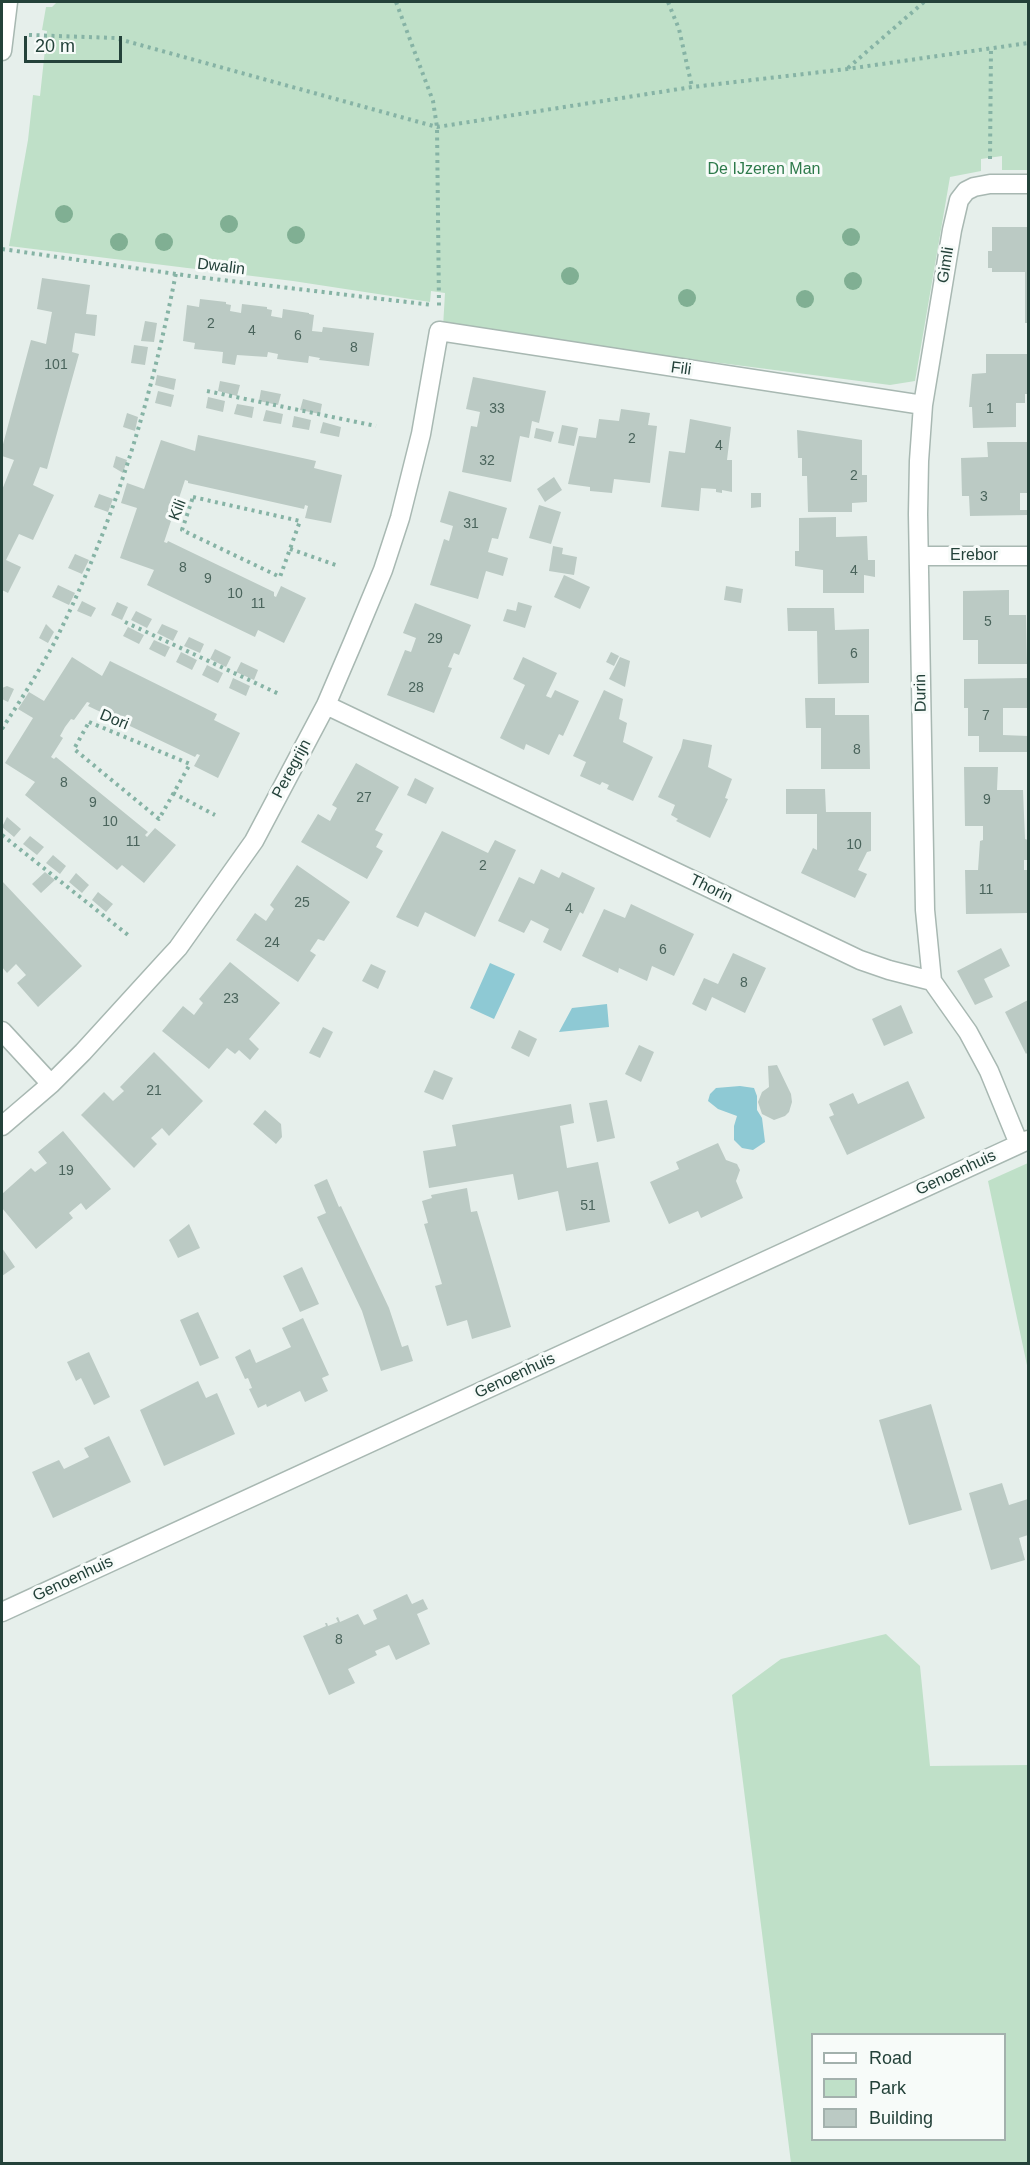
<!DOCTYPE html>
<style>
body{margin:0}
#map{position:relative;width:1030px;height:2165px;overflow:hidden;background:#e6efeb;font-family:Arial,sans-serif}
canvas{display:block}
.frame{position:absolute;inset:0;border:3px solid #24423a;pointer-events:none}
.legend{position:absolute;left:811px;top:2033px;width:195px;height:108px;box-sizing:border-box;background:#f7fbf9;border:2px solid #a3b1ad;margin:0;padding:8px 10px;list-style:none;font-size:18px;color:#24423a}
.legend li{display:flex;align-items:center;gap:12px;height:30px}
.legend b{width:30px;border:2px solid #a3b1ad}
.scale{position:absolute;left:24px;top:36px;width:98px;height:27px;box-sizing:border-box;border:3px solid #24423a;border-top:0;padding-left:8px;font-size:18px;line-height:21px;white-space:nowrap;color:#24423a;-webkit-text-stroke:4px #f7fbf9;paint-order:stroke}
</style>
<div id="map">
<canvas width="1030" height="2165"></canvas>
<div class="frame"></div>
<ul class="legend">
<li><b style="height:8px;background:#fff"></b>Road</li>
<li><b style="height:16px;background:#bfe0c8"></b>Park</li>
<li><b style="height:16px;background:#bbcac4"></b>Building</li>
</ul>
<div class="scale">20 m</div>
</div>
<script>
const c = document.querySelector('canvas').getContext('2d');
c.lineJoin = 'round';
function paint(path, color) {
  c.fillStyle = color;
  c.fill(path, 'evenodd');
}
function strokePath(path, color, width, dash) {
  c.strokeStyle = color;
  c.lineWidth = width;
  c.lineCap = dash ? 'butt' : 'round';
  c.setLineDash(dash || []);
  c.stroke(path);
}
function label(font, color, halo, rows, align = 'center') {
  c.font = font + ' Arial,sans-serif';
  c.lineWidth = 6;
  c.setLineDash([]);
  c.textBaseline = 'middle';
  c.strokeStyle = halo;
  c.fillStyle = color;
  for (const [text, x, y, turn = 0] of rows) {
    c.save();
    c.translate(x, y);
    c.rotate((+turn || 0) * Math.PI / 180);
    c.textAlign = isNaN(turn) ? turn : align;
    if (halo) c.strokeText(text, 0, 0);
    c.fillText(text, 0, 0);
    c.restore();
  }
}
const green = new Path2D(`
 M57,2H1028V170H1002V156L981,159V171L950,177L915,381L890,385L443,327L445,293L431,291L430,302L293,281L9,246L28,140L33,95L40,96L47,31L42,30L46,7H52Z
 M1028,1163V1370L988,1181Z
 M886,1634L920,1666L930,1766L1028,1765V2163H791L732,1695L781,1659ZM812,2034H1004V2140H812Z`);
const water = new Path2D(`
 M490,963L515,974L494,1019L470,1008Z
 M607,1004L609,1027L559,1032L572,1008Z
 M740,1086L754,1088L757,1096V1110L762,1118L765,1142L753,1150L742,1148L734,1140V1126L737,1116L718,1109L708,1101L710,1094L716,1088Z`);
const building = new Path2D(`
 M992,227H1028V323H1025V272H992V268H988V251H992Z
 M42,278L90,285L86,314L97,315L95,336L75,333L72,352L79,354L47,469L40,467L33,485L54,495L33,540L19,534L6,560L21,567L8,593L2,590V490L14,460L2,456V448L31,340L46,344L52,312L37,309Z
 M200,299L226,302V304L231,305L230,311L241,313L242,304L267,307V309L272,310L271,316L282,318L283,309L309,313V314L314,315L312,331L322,332L323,327L374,333L369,366L319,360L320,358L309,356L308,363L277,359L278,354L268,352L267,357L237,355L235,365L222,363L223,352L194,349L195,343L183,341L187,305L199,307Z
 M145,321L157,323L154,342L141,341Z
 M134,345L148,347L145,365L131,363Z
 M986,354H1028V394H1025V403H1016V427L973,428L972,407H969L972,374L986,373Z
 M157,375L176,379L174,390L155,385Z
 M473,377L546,391L539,423L532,421L529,438L520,436L511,482L462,472L471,426L477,427L480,412L466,409Z
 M220,381L240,385L237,396L218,391Z
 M261,390L281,394L278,405L259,401Z
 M158,391L174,395L171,407L155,403Z
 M208,397L225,401L223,412L206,408Z
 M303,399L322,404L320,414L300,410Z
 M237,404L254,407L252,418L234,414Z
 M621,409L650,413L648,425L657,426L650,483L614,479L612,493L590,491V487L568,484L579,436L596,438L599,419L619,421Z
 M266,410L283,414L281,424L263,421Z
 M127,413L138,417L135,431L123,427Z
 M294,416L311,420L309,430L292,427Z
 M690,419L731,427L727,460H732V492L722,490V493L716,492V489L701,488L699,511L661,507L669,451L685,453Z
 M323,422L341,427L339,437L320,433Z
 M562,425L578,428L574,446L558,443Z
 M536,428L554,432L551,442L534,438Z
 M797,430L862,440V475H867V502L852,503V512H808L807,476H802V458H798Z
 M198,435L316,461L314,468L342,475L331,523L305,518L308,506L305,505L304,509L188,483V481L185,480L178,501L174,500L168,519L171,521L164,542L167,543L168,541L274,592V596L276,597L281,586L306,598L284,643L258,630L255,637L147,585L154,570L120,558L137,508L121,503L127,483L144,489L161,440L195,451Z
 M987,442H1028V493H1020V510H1028V515L970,516L969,496H962L961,458L988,457Z
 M116,456L127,460L123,473L113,467Z
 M554,477L562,490L545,502L537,489Z
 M449,491L507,508L498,539L492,538L488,552L508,558L503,576L486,571L478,599L430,585L444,539L449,541L453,526L440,522Z
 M751,493H761V507L751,508Z
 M99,494L113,499L108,512L94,507Z
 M539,505L561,512L551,544L529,538Z
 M836,517V537L867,536L868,560H875V577L864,575V593H823V570L795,566V551H799V518Z
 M553,546L563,548L562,554L577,557L574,575L549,571Z
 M75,554L89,560L82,574L68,568Z
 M564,575L590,587L580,609L554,597Z
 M58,585L75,593L69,605L52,597Z
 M726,586L743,589L741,603L724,600Z
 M1009,590V615H1026L1027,664H978V640H963V591Z
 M82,601L96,608L91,617L77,611Z
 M117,602L128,607L122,620L111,615Z
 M518,602L532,606L525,628L503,621L507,609L516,611Z
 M415,603L471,625L459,655L454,653L448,667L452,668L434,713L387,695L405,650L411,652L416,638L403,633Z
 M787,608H834L835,630L869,629V683L818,684L817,631H788Z
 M136,611L152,619L147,628L131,620Z
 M46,624L54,632L48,643L39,638Z
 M162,624L178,631L173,641L157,633Z
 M128,627L144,635L139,644L123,636Z
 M189,637L204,644L200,653L184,646Z
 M154,640L170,647L165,657L149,649Z
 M215,649L231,657L226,667L210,659Z
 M181,652L197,660L192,670L176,662Z
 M611,652L619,656L614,666L606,662Z
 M72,657L102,676L110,661L217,714L214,720L240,733L218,778L194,766L200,755L197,754L195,757L88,706L90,703L87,702L74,720L71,719L65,727L60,736L63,738L51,757L54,759L56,757L148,832L145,835L147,837L155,828L176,845L144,883L122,865L117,870L25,795L35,782L5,763L33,718L18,709L29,692L44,701Z
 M523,657L557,673L546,696L551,698L555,690L579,701L563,736L559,734L549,755L526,744L524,750L500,738L525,685L513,679Z
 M620,657L630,661L625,687L609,679Z
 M241,662L258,670L254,680L236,672Z
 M207,665L223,673L218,683L202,675Z
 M233,678L250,686L246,696L229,688Z
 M1028,678V708H1003V735L1028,736V752H979V736H968V708H964V679Z
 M7,686L14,689L8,702L2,699V688Z
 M604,690L623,699L619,719L627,723L623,742L653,757L633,801L607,789L609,785L602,782L600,785L580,776L586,762L573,756Z
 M805,698H835V715H869L870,769H821V728H806Z
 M683,739L712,745L708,767L732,779L725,798L728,799L710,838L676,821L678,819L671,815L675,805L658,797L681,748Z
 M356,763L399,787L375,830L383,834L376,847L383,851L367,879L301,842L318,814L330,821L337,808L332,805Z
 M964,767H998L997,790H1023L1025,839L1028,840V860H1024V870H1028V913L966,914L965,870H978L980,841L983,840V826H965Z
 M415,778L434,788L426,804L407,795Z
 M786,789H825L826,812H871V851L867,852L858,870L867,874L855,898L801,873L813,848L817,850V814H786Z
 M7,817L21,829L14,837L2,827Z
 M442,831L488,853L495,840L516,850L475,937L425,912L418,927L396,917Z
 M30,836L44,847L37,855L23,844Z
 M53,855L66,866L60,874L46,863Z
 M297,865L350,902L324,941L318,939L310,951L316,955L298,982L236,940L255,913L266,921L274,909L270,905Z
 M541,869L559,878L562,872L595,888L583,914L580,912L561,951L543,942L549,929L531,920L524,933L498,921L519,877L534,884Z
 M45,872L55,880L41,893L32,884Z
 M76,873L89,885L82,893L69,882Z
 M2,881L82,966L38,1007L17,983L26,975L16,964L7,973L2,967Z
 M98,892L113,904L106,912L92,900Z
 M631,904L694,934L674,976L652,966L647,981L619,968L618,973L582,956L604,909L625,918Z
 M1001,948L1010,966L984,979L993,997L975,1005L957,971Z
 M733,953L766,968L745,1013L712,997L706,1011L692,1004L704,978L718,984Z
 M230,962L280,1003L249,1039L259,1049L250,1060L239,1050L235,1054L227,1048L209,1069L162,1031L183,1006L194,1015L203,1003L199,999Z
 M371,964L386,971L378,989L362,981Z
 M1028,1000V1052L1026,1054L1005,1012Z
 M901,1005L913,1033L884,1046L872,1019Z
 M323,1027L333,1032L320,1058L309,1053Z
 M519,1030L537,1039L529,1057L511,1048Z
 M639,1045L654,1052L641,1082L625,1074Z
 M154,1052L203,1101L169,1136L162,1128L151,1138L157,1144L134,1168L81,1115L104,1092L113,1101L124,1091L120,1087Z
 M777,1065L791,1094L792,1102L789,1112L785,1116L774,1120L762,1114L758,1102L762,1092L769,1087L768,1066Z
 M434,1070L453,1078L443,1100L424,1092Z
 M908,1081L925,1118L847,1155L829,1117L834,1115L829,1104L853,1093L858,1104Z
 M607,1100L615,1138L597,1142L589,1103Z
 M571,1104L574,1123L560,1126L567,1168L598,1162L610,1222L566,1231L558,1191L518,1200L513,1174L429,1188L423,1151L456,1146L452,1125Z
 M265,1110L281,1124L282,1137L276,1144L253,1124Z
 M63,1131L111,1189L86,1210L81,1203L69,1213L73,1218L36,1249L2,1208V1194L31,1168L35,1172L47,1163L38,1152Z
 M718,1143L726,1160L737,1164L740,1170L736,1181L743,1198L701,1218L698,1211L669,1224L650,1182L679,1169L676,1162Z
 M327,1179L339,1207L341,1206L389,1308L402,1347L408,1345L413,1361L381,1371L362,1311L317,1217L326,1213L314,1185Z
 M467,1188L471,1212L477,1211L511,1327L472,1339L467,1320L447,1326L435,1286L442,1284L424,1224L428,1223L422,1201L432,1198L431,1195Z
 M189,1224L200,1248L178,1258L169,1240Z
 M2,1248L15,1267L2,1276Z
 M302,1267L319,1304L300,1312L283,1276Z
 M198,1312L219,1358L200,1366L180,1320Z
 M303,1318L329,1375L322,1378L328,1391L305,1402L300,1391L267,1407L266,1404L258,1408L249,1389L252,1388L248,1378L245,1379L235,1357L250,1349L256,1363L291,1347L282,1328Z
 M89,1352L110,1397L94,1405L81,1378L76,1381L67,1362Z
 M198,1381L206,1398L217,1393L235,1434L164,1466L140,1410Z
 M931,1404L962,1510L909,1525L879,1420Z
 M109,1436L131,1482L53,1518L32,1472L59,1460L64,1469L89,1457L84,1448Z
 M1002,1483L1009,1505L1028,1499V1535L1019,1538L1025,1560L991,1570L969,1493Z
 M407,1594L412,1604L423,1599L428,1609L417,1614L430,1644L396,1660L389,1645L375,1651L377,1655L348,1669L355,1683L329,1695L303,1636L326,1626L325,1623H327L328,1626L338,1622L336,1618L338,1617L340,1622L358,1614L364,1625L377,1619L373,1610Z`);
const path = new Path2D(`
 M396,2L433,101L437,127L439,306
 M668,2L679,29L692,87
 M29,35L115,38L437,127L692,87L847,69L1028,43
 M848,68L924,2
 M990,159L991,48
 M2,249L197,277L432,305
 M207,391L376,426
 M193,497L300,521L280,577L182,530Z
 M290,549L336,565
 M125,622L279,694
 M89,722L190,764L159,819L74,749Z
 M2,729C23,696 45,663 62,627C117,514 152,396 176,273
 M173,793L215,815
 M2,835L128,935`);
const minor = new Path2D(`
 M2,51L8,2
 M919,556H1028
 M326,705L860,960L889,970L932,981L968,1032L989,1071L1019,1144
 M932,981L925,910L918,514L919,461L923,405L952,230L959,200L966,191L974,187L990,184H1028
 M2,1031L51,1084
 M2,1126L51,1084L83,1052L166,961L178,948L254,841L326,705L353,642L383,570L400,518L421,434L439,331L923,405
 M2,1612L1028,1140`);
const trees = [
 [64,214],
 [229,224],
 [296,235],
 [851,237],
 [119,242],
 [164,242],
 [570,276],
 [853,281],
 [687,298],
 [805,299]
];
const numberNames = [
 ["2",211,324],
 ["4",252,331],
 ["6",298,336],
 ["8",354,348],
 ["101",56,365],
 ["33",497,409],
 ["1",990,409],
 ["2",632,439],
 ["4",719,446],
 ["32",487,461],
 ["2",854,476],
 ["3",984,497],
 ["31",471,524],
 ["8",183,568],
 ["4",854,571],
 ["9",208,579],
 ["10",235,594],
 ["11",258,604],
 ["5",988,622],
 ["29",435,639],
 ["6",854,654],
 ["28",416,688],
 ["7",986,716],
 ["8",857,750],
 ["8",64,783],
 ["27",364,798],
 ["9",987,800],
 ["9",93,803],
 ["10",110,822],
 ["11",133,842],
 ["10",854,845],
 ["2",483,866],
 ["11",986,890],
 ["25",302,903],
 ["4",569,909],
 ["24",272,943],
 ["6",663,950],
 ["8",744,983],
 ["23",231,999],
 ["21",154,1091],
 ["19",66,1171],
 ["51",588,1206],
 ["8",339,1640]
];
const parkNames = [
 ["De IJzeren Man",764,170]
];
const streetNames = [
 ["Gimli",946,265,-81],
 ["Dwalin",221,267,7],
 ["Fili",681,369,8],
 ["Kili",178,510,-69],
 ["Erebor",974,556],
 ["Durin",921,693,-91],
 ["Dori",114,720,22],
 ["Peregrijn",292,769,-62],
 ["Thorin",711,889,26],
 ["Genoenhuis",956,1173,-25],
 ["Genoenhuis",515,1376,-25],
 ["Genoenhuis",73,1579,-25]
];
paint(green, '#bfe0c8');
paint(water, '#8ec9d4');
paint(building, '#bbcac4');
strokePath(minor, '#a8b8b2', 21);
strokePath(path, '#86b3a5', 4, [3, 4.5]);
strokePath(minor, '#fff', 18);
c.fillStyle = '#80af93';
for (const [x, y] of trees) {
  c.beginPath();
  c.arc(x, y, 9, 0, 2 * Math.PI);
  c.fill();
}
label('14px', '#4a645c', null, numberNames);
label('16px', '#2d7a4b', '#f7fbf9', parkNames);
label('16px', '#24423a', '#f7fbf9', streetNames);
</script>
